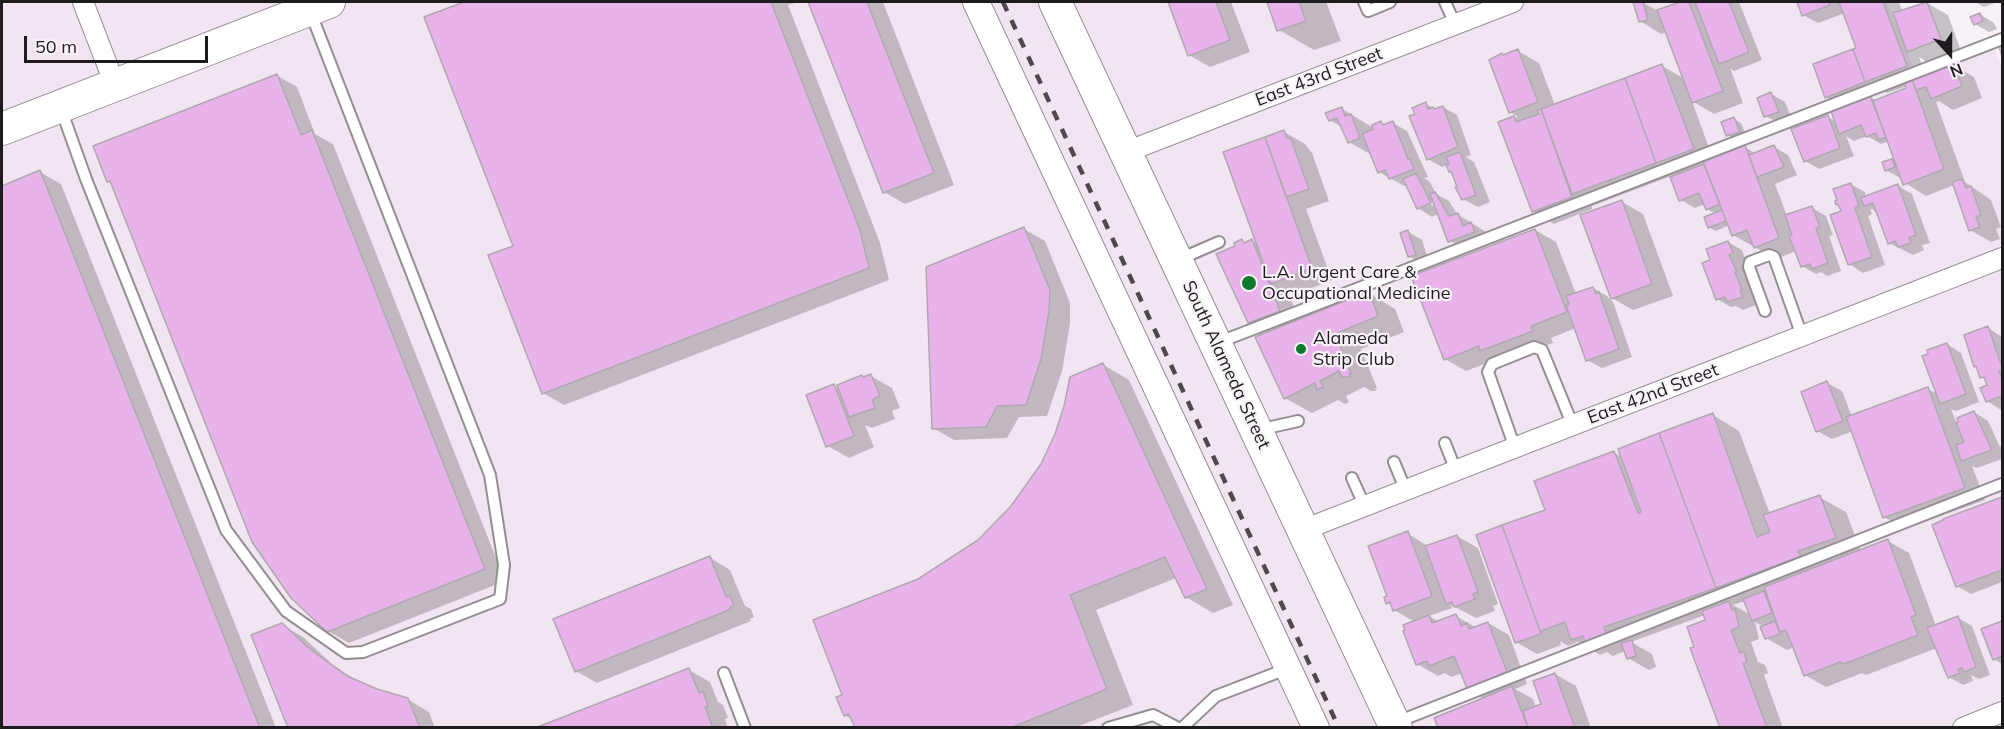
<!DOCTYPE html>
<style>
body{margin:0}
#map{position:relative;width:2004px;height:729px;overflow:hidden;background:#f8f2f8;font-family:Mulish,sans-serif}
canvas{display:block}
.frame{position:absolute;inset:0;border:3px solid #1e1b1e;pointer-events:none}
.north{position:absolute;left:1920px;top:24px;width:60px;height:60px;-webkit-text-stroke:4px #f8f2f8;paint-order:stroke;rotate:159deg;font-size:16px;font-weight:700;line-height:24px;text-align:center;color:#1e1b1e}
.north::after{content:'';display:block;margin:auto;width:21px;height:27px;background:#1e1b1e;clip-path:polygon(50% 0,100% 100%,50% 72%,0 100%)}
.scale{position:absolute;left:24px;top:36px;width:184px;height:27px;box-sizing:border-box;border:3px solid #1e1b1e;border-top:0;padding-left:8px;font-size:18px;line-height:21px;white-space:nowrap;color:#1e1b1e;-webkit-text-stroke:4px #f8f2f8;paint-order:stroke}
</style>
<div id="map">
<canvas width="2004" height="729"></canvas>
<div class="frame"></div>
<div class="north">N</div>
<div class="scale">50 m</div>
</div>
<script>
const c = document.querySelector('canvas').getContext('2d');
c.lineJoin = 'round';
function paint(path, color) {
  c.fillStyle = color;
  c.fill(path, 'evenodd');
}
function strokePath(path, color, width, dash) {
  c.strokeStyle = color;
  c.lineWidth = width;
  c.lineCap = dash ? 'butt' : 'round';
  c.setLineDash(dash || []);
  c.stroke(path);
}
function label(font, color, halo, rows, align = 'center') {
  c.font = font + ' Mulish,sans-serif';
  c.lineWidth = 4.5;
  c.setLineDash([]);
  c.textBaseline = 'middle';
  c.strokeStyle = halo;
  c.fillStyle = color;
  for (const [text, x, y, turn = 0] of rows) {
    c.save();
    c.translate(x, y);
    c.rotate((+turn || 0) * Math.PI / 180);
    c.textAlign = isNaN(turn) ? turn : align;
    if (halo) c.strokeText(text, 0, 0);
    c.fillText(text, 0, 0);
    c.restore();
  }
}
const built = new Path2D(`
 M2,2H1887L1913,67L1991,38L2002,67V727H2Z`);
const shadow = new Path2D(`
 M468,2H798L788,5L880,243L889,280L564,405L543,393L515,246L426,18Z
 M810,2H883L954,185L905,204L884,192Z
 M1169,2H1231L1250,52L1210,67L1189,55Z
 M1269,2H1326L1341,41L1314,50L1279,30Z
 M1642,2L1658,11L1681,2H1739L1762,60L1734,71L1730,68L1743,103L1714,114L1692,101L1713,159L1745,147L1756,154L1774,147L1788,155L1797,175L1775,184L1787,216L1812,208L1826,216L1833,235L1829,236L1841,271L1827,276L1821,272L1816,274L1802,266L1796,251L1776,259L1733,235L1729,225L1716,231L1709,227L1716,214L1707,209L1705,204L1695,208L1681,200L1671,176L1592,206V209L1554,224L1533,211L1500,123L1518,117L1510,112L1500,56L1518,51L1539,63L1555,105L1662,66L1685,79L1667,32L1661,34L1640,21L1635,3Z
 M1798,2H1899L1902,11L1927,3L1948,15L1961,51L1929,63L1919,57L1926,75L1953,65L1974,77L1982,98L1953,110L1939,101L1936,102L1965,182L1991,200L2001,227L1996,229L2000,239L1991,242L1970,230L1954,185L1926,196L1905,183L1902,178H1900L1886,170L1892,160L1897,163L1890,145L1886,142L1881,144L1867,136L1854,141L1846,136L1854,156L1819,169L1805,161L1828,117L1836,122L1870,97L1877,101L1908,89L1907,86L1887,93L1881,90L1841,105L1826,97L1858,49L1845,13L1818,23L1803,15Z
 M1975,2H1997L1984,7Z
 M1980,14L1994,23L1997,29L1989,32L1975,24Z
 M2002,46V59L1998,47Z
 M276,75L297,87L315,134L333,144L505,581L349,643L328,631L112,183L108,180Z
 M1771,94L1785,102L1792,120L1780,124L1766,116Z
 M1426,104L1436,110L1443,107L1457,115L1471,155L1466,157L1474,162L1490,202L1478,207L1463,199L1449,164L1442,167L1428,159L1416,115Z
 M1341,108L1375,129L1381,123L1386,126L1393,123L1407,131L1428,177L1424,178L1430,182L1436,194L1449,201L1457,214L1486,232L1488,240L1464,249L1450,241L1439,213L1432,217L1418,208L1407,185L1404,186L1379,172L1370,154L1349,142L1343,128L1330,120ZM1425,198L1435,204V207L1424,200Z
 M1734,119L1741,123L1746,135L1734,139L1727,135Z
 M1284,132L1305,144L1312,153L1329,201L1306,209L1332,280L1294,295L1288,291L1299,321L1369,293L1395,309L1404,332L1361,349L1377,388L1375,389L1376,391H1371L1364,387L1346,396L1349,402L1345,404L1338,400L1312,413L1285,398L1269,333L1250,322L1237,247L1242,241L1247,243L1252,241L1259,245Z
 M40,172L61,184L276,728H2V187Z
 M1850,184L1865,192L1866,197L1898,186L1912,194L1930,243L1922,245L1924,250L1913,255L1889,243L1878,213L1870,208L1872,214L1868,216L1885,265L1863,273L1849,264L1843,212L1841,206L1837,204Z
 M1622,202L1643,214L1673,296L1633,310L1612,298Z
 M1024,229L1045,241L1070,303V324L1062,371L1047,416L1019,417L1007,438L954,440L933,428Z
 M1535,230L1556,242L1576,294L1593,288L1607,296L1613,302L1632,357L1602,368L1587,360L1576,328L1551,338L1553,343L1503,362L1497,359L1466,371L1445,359Z
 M1408,232L1422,240L1429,262L1423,264L1409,256Z
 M1728,242L1742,250L1746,261L1742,263L1755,298H1754L1756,305L1743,310L1736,306L1731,307L1717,299L1712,261Z
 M1988,328L2002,337L2001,410L1987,401L1989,386L1975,366Z
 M1947,344L1961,353L1979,402L1956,411L1951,409L1957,424L1974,412L1988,421L2000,447L2002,445V459L1977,468L1972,466L1985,500L1905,529L1884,517L1853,431L1832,439L1817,431L1827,383L1842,391L1852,417L1928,389L1939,395Z
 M1102,364L1129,380L1233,605L1213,613L1186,597L1176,578L1096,610L1133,705L1074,728H856L853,720L845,715L844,695L919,580L979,541L1012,507L1043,465L1056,435Z
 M871,376L892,388L900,408L892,411L895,419L872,428L865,425L874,447L849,458L828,446L833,385L839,389Z
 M1713,415L1739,431L1770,514L1819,497L1846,512L1861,551L1888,541L1909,553L1936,626L1958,618L1972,626L1990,675L1979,679L1971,675L1973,681L1963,685L1949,677L1937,648L1866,675L1862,673L1826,687L1805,675L1794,647L1787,650L1766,638L1764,627L1755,622L1759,639L1751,642L1758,662L1765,665L1768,673L1764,675L1783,728H1721L1696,647L1707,620L1705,615L1631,642L1652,654L1656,667L1649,670L1628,658L1625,651L1613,656L1607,652L1600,655L1578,642L1568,646L1560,641L1561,645L1537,654L1516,642L1547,511L1614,452L1622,457ZM1745,601L1751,615L1733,605Z
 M2002,499V582L1971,594L1957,586L1944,520Z
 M1407,533L1429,547L1457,536L1478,548L1498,604L1493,606L1495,611L1476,618L1451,605L1452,608L1429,616L1439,622L1456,616L1477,628L1488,623L1509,635L1527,684L1515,689L1533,699L1536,708L1543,705L1555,674L1576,686L1591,728H1440L1484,699L1469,690L1462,673L1451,677L1445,673L1438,676L1417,664L1415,622L1394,610L1388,603Z
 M709,557L730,570L745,606L751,609L754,617L750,619L751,621L597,683L576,671Z
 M2002,622V664L1994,659L1983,630Z
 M282,625L303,637L332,664L357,681L376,690L407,699L429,712L435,728H290Z
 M689,670L710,682L718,702L723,705L728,718L725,719L728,728H539Z`);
const building = new Path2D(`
 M464,2H771L860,230L869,268L542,394L488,255L513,246L424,17Z
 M808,2H867L934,173L883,193Z
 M1168,2H1216L1230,40L1188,56Z
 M1267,2H1299L1306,21L1277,31Z
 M1633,2H1643L1648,20L1639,22Z
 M1680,2H1689L1723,91L1692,103L1657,10Z
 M1695,2H1729L1749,52L1719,64Z
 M1797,2H1829L1830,5L1802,16Z
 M1839,2H1883L1907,66L1865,82L1853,49L1856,48Z
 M1927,2L1941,39L1907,52L1893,13Z
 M1980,13L1983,21L1974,25L1970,17Z
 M1518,49L1538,102L1509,113L1489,60L1502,53L1503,55Z
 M1853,49L1865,82L1825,98L1813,64Z
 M1953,63L1962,86L1931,99L1926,87L1916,90L1912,79Z
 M1662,64L1694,149L1656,163L1625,78Z
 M277,74L301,135L312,130L485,569L327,632L291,598L252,542L110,181L107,182L93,146Z
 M1625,78L1656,163L1572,194L1541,109Z
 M1912,79L1944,169L1903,185L1873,101L1906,88L1904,82Z
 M1771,92L1779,112L1764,117L1757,98Z
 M1870,96L1886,137L1878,140L1876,133L1866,137L1861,125L1839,134L1831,111Z
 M1426,102L1428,109L1433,107L1434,109L1443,106L1458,147L1427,160L1409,116L1415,114L1412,108Z
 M1342,107L1345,116L1351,114L1360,138L1348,143L1337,118L1329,121L1325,113Z
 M1541,109L1572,197L1532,212L1498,122L1514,116L1516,122L1539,114L1537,110Z
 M1828,115L1840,148L1804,162L1791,129Z
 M1734,117L1740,132L1726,136L1721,122Z
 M1381,121L1383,125L1393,121L1408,159H1410L1414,169L1389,179L1385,170L1378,173L1362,134L1373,129L1372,125Z
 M1284,130L1287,138L1291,139L1309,189L1286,197L1265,137Z
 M1265,137L1312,268L1271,284L1223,152Z
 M1745,145L1779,238L1754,248L1747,230L1732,236L1703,162Z
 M1774,145L1784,167L1757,177L1749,155Z
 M1460,152L1476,195L1462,200L1455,187H1457L1451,171L1449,172L1446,165L1449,164L1446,157Z
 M1892,159L1895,167L1885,171L1882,162Z
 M1704,164L1720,204L1706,210L1699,193L1679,201L1670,177Z
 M40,170L260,728H2V186Z
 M1416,173L1431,203L1417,209L1403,179Z
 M1962,179L1966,188L1971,186L1981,215L1976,217L1980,227L1969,231L1952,182Z
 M1851,183L1859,206L1855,208L1872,257L1848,265L1830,215L1841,211L1838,204L1836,205L1835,201L1837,200L1833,189Z
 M1898,184L1916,235L1909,238L1911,243L1898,247L1895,241L1888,244L1873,203L1864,206L1860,198Z
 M1435,192L1449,216L1458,213L1463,226L1471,222L1475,232L1448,242L1430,194Z
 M1622,200L1652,284L1611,299L1580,215Z
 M1812,206L1820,227L1816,228L1828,263L1812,269L1810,264L1801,267L1789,236L1792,235L1785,215Z
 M1722,210L1726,221L1708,228L1704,217Z
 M1024,227L1050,290L1049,311L1041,359L1026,405L997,406L986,427L932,429L926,267Z
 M1535,229L1567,312L1531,326L1533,331L1480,351L1479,346L1444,360L1411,276Z
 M1408,230L1416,255L1408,257L1400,233Z
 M1242,239L1244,243L1252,239L1280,311L1248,323L1216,254L1235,246L1234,243Z
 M1728,241L1733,253L1729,255L1737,272H1735L1742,290H1740L1743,297L1727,302L1725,297L1716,300L1702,263L1710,260L1706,249Z
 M1593,287L1596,294L1599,292L1619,349L1586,361L1566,305L1569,304L1566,296Z
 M1369,291L1378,316L1335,334L1351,373L1349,374L1350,377H1342L1339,371L1320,381L1323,387L1317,390L1315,383L1284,399L1255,337Z
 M1988,326L2002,367V370L1999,371L2002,379V396L1986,402L1980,388L1987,385L1984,377L1980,378L1976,366L1974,367L1964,335Z
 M1947,343L1966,394L1940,404L1922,356L1928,354L1927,350Z
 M1103,363L1207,589L1185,598L1165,557L1070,595L1107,689L1010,728H855L849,714L844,716L836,697L842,695L813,620L918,579L978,540L1011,506L1041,464L1055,434L1064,406L1070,377Z
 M871,374L880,396L872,400L875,408L849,417L837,385L862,375L863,377Z
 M1827,381L1843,421L1816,432L1801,392Z
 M834,384L854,436L826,447L806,395Z
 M1928,387L1965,488L1883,518L1846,417Z
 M1974,411L1992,450L1961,461L1956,445L1964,442L1956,423L1958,422L1957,418Z
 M1713,413L1757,537L1770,532L1763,515L1820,495L1836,538L1798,551L1801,556L1716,588L1659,433Z
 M1659,433L1716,588L1604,627L1606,634L1585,642L1583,636L1571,640L1565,622L1541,631V634L1502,525L1545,510L1534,481L1614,451L1638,513L1641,512L1618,449Z
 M2002,497V570L1956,587L1932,525L1943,520V519Z
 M1502,525L1541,634L1515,643L1476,535Z
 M1408,531L1432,596L1393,611L1390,602L1386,604L1384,597L1387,596L1368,546Z
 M1457,535L1478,592L1473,594L1475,599L1454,607L1452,602L1446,604L1425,546Z
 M1888,539L1916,615L1911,617L1918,635L1844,664L1840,662L1804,676L1786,630L1780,632L1764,587Z
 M710,556L726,597L730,596L734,605L730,607L731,609L575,672L553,619Z
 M1764,591L1772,613L1752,621L1743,599Z
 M1729,601L1732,610L1735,609L1739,627L1731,630L1740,653L1744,651L1747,662L1743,663L1767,728H1720L1690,648L1694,647L1687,627L1705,620L1702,611Z
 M1456,614L1461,626L1467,623L1469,629L1488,622L1507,672L1473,686L1474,688L1468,691L1454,656L1429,666L1427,661L1416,665L1403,631L1405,630L1403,625L1429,615L1432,623Z
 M1958,616L1976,667L1964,672L1962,668L1958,669L1960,673L1948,678L1927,628Z
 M1775,621L1780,634L1765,639L1760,627Z
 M2002,621V656L1993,660L1981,629Z
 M282,623L311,650L347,676L377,689L408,698L420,728H288L251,635Z
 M1632,640L1636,656L1627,659L1621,643Z
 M689,668L699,693L703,691L708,706L705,707L713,728H535Z
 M1555,673L1575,728H1528L1523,711L1541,704L1533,681Z
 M1512,686L1528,728H1438L1434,718Z`);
const service = new Path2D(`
 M1364,2L1368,11L1390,2
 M1445,2L1455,24
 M61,109L86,179L226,530L286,611L346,653L363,652L500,599L504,565L490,475L310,11
 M1180,259L1219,242
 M1765,311L1749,267L1750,262L1769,255L1774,257L1802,336
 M1217,343L2002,39
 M1258,430L1298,421
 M1445,443L1456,471
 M1515,448L1488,372L1492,364L1534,347L1542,350L1573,426
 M1394,462L1406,491
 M1352,478L1365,507
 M724,673L745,728
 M1397,722L2002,484
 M1108,728L1153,715L1178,728
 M1182,728L1216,696L1289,668`);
const minor = new Path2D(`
 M83,2L115,85
 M1126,152L1513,2
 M1303,530L2002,258
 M1963,728L2002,712`);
const tertiary = new Path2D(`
 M976,2L1316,728`);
const primary = new Path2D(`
 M1055,2L1396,728
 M2,129L329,2`);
const rail = new Path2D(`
 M1003,2L1339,728`);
const markers = [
 [1249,283,8,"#0f782c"],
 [1301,349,6,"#0f782c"]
];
const streetNames = [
 ["East 43rd Street",1319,77,-21],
 ["South Alameda Street",1226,365,65],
 ["East 42nd Street",1653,394,-21]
];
const poiNames = [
 ["L.A. Urgent Care &",1262,273],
 ["Occupational Medicine",1262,294],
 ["Alameda",1313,339],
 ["Strip Club",1313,360]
];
paint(built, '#f1e5f1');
paint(shadow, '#0003');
paint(building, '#e8b3eb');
strokePath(building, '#afa9af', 1.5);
strokePath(service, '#948e94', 14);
strokePath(minor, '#948e94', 22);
strokePath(tertiary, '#948e94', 28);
strokePath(primary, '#948e94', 34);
strokePath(service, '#fff', 10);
strokePath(minor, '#fff', 20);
strokePath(tertiary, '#fff', 26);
strokePath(primary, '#fff', 32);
strokePath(rail, '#4d494d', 4.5, [10, 10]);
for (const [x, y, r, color] of markers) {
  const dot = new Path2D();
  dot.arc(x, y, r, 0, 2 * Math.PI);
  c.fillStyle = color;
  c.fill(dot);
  strokePath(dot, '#f8f2f8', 2);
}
label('18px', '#1e1b1e', '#f8f2f8', streetNames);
label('18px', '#1e1b1e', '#f8f2f8', poiNames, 'left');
</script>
